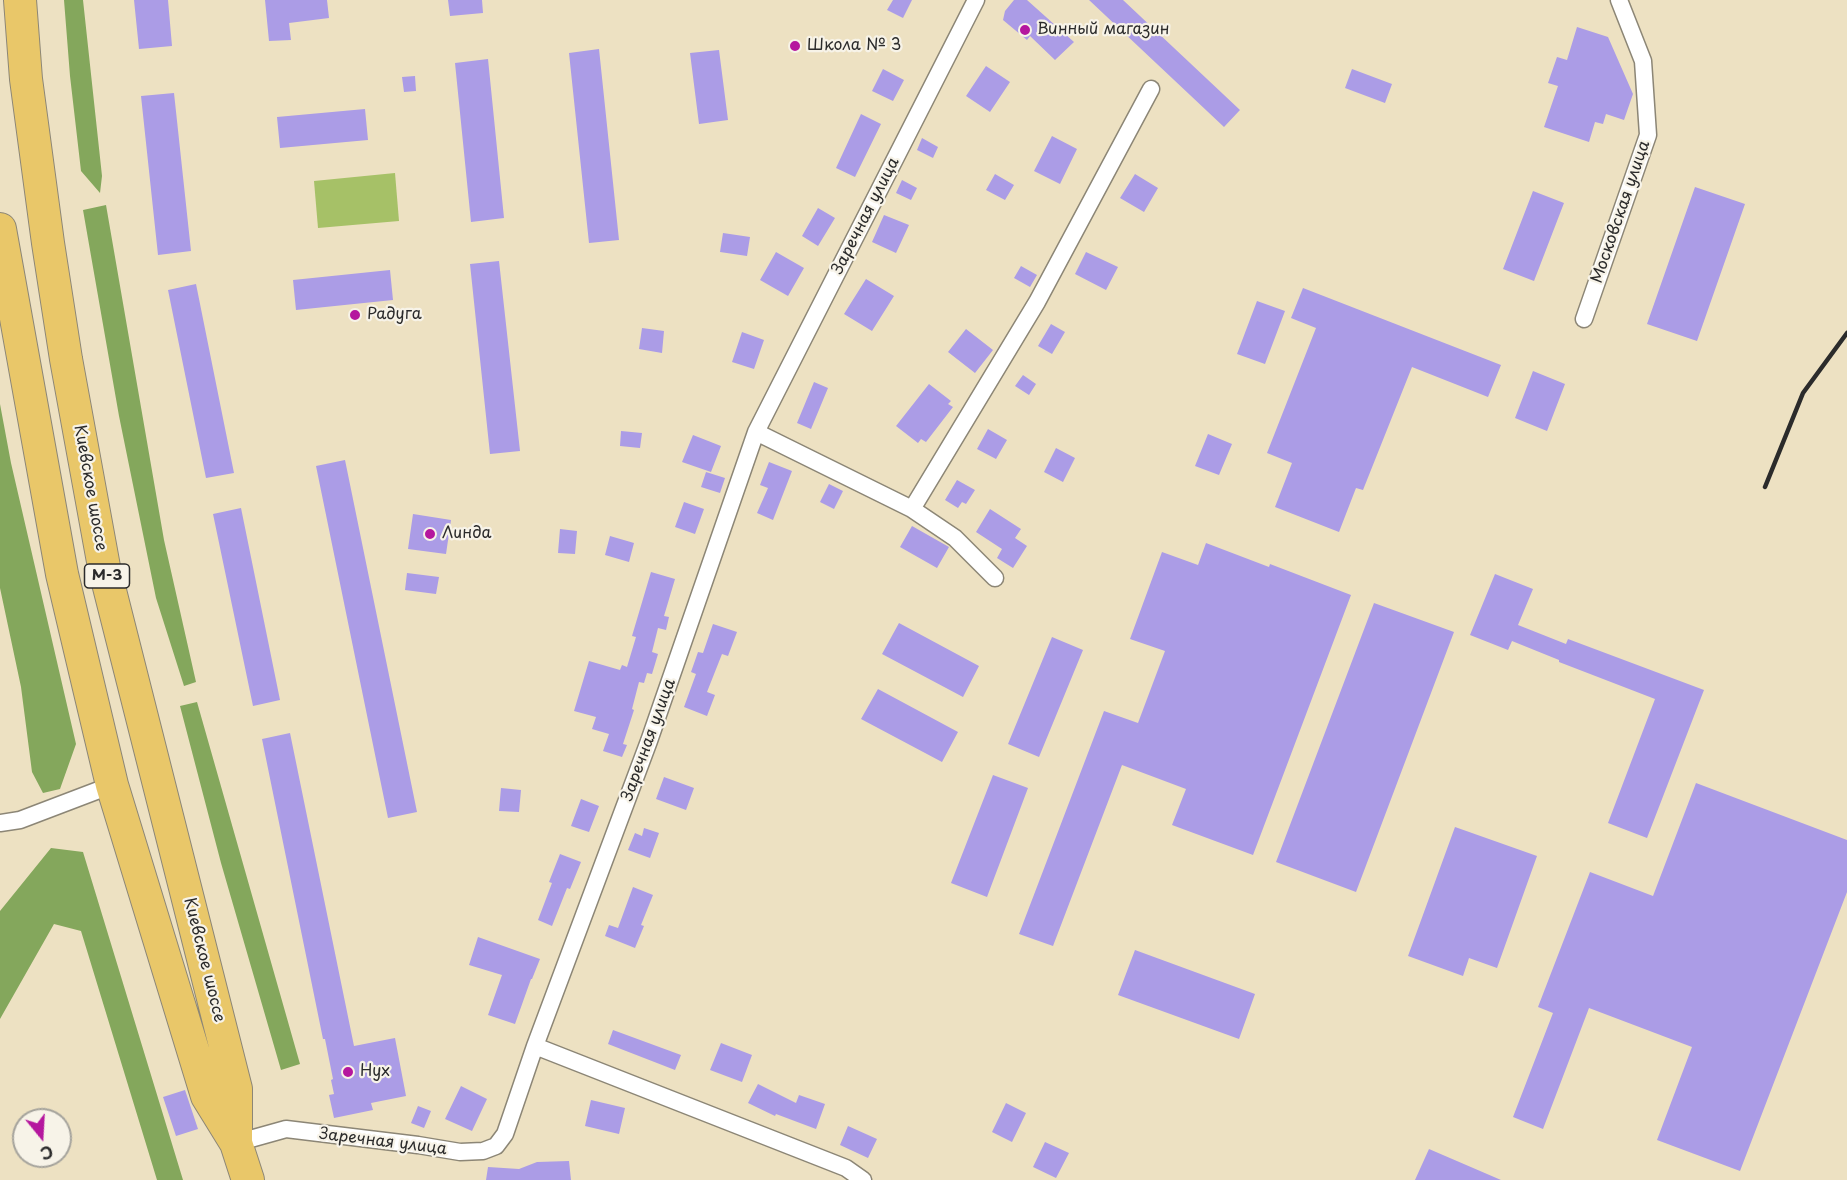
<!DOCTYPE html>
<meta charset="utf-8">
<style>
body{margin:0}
#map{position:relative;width:1847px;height:1180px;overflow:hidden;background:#ede1c2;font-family:"Playpen Sans",sans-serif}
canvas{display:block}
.north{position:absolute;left:12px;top:1108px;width:60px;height:60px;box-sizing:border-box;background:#f7f3e8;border:2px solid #a5a39c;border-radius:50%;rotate:162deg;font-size:16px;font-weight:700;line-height:24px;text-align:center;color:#2b2b2b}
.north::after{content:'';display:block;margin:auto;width:21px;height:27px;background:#b5179e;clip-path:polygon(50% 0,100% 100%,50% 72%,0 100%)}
</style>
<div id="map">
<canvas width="1847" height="1180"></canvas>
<div class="north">С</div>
</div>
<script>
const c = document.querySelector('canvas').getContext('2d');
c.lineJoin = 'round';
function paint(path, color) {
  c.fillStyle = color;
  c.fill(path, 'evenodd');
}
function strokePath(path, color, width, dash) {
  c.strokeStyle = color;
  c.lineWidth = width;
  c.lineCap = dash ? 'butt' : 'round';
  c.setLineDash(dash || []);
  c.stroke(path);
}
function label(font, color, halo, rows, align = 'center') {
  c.font = font + ' "Playpen Sans",sans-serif';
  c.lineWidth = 4.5;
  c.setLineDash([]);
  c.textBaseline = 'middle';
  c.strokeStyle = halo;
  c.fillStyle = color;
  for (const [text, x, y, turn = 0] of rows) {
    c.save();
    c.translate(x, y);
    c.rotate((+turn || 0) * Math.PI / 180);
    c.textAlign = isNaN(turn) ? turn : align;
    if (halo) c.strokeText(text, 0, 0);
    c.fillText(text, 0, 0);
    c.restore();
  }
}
const green = new Path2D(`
 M395,173L399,221L318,228L314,181Z`);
const forest = new Path2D(`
 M64,0H83L102,176L100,193L81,171L70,76Z
 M106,205L164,540L196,682L184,686L156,598L119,416L83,210Z
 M0,404L11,463L76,744L60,789L43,793L32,772L21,687L0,588Z
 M197,702L300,1064L281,1070L221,863L180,706Z
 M51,848L83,852L183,1180H157L81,931L54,924L0,1019V911Z`);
const building = new Path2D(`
 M134,0H168L172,46L139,49Z
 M265,0H327L329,18L289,23L291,40L269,41Z
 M448,0H482L483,13L450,16Z
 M893,0H912L903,18L887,10Z
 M1014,0H1027L1074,42L1055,60L1030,36L1027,40L1003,20L1005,11Z
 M1089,0H1123L1240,110L1224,127Z
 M1577,27L1608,37L1633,94L1624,120L1606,114L1603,124L1595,122L1589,142L1544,127L1558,86L1548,83L1557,57L1567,60Z
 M599,49L619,240L589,243L569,53Z
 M719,50L728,120L699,124L690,53Z
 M488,59L504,218L471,222L455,63Z
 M986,66L1010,82L990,112L966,96Z
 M883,69L904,80L893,101L872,91Z
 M1352,69L1392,84L1385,103L1345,88Z
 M415,76L416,91L404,92L402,77Z
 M174,93L191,251L158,255L141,96Z
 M365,109L368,140L280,148L277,117Z
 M861,114L881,124L855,177L836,168Z
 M1052,136L1077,149L1060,184L1034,171Z
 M922,138L938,147L933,158L917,150Z
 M995,174L1014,185L1005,200L986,190Z
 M1135,174L1158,188L1144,212L1120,198Z
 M902,180L917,188L911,200L896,193Z
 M1695,187L1745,204L1697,341L1647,324Z
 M1533,191L1564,203L1534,281L1503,269Z
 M818,208L835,218L818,246L802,236Z
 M884,215L909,225L896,253L872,242Z
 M723,233L750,237L747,256L720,252Z
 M776,252L804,268L788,296L760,280Z
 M1086,252L1118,267L1106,290L1075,274Z
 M499,261L520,451L490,454L470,264Z
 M1021,266L1037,275L1030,287L1014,278Z
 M390,270L393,300L296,310L293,280Z
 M866,279L894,296L872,331L844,314Z
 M196,284L234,473L206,478L168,290Z
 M1303,288L1501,365L1488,397L1412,367L1363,490L1356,488L1339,532L1275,507L1292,463L1267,453L1316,328L1291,318Z
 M1257,301L1285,311L1265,364L1237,354Z
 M1051,324L1065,332L1052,354L1038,346Z
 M642,328L664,331L662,353L639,349Z
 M966,329L993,350L975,373L948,352Z
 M742,332L764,340L754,369L732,362Z
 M1533,371L1565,384L1547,431L1515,418Z
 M1023,375L1036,384L1029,395L1015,386Z
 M814,382L828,388L811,429L797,423Z
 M929,384L951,401L948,404L953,407L926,442L921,439L918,443L896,426Z
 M988,429L1007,440L996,459L977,449Z
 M621,431L642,433L640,448L620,446Z
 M1208,434L1232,444L1219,475L1195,466Z
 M693,435L721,446L711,472L682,462Z
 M1056,448L1075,458L1063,482L1044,472Z
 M345,460L417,812L388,818L316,466Z
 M769,462L792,471L773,520L757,513L768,488L760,485Z
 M706,472L725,478L720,493L701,487Z
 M957,480L975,490L966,504L962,502L958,508L945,500Z
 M829,484L843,491L834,509L820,502Z
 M684,502L704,509L695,534L675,527Z
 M241,508L280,700L253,706L213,514Z
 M990,509L1021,529L1015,538L1027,546L1013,568L997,558L1002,549L976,532Z
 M413,514L451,520L446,554L408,549Z
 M912,526L949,547L937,568L900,547Z
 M560,529L577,531L575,554L558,553Z
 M610,536L634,543L629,562L605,555Z
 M1206,543L1269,567L1270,564L1351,595L1253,855L1172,825L1186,789L1122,765L1053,946L1019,934L1104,711L1138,723L1165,651L1130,639L1162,552L1198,565Z
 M651,572L675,579L664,616L669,617L666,630L658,628L652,652L658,654L652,674L647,673L644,683L639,682L632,709L634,710L623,744L627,745L622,757L603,751L609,734L592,729L596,717L574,711L589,661L620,670L622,665L627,667L636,637L632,636Z
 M407,573L439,577L436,594L405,590Z
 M1495,574L1533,589L1518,625L1566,644L1568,639L1704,690L1647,838L1608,823L1655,699L1559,662V660L1512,641L1508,650L1470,635Z
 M1374,603L1454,632L1356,892L1276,862Z
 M899,623L979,666L963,697L882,654Z
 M713,624L737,632L728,656L722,654L707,692L715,695L707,716L684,707L696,674L691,672L698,652L703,653Z
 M1052,637L1083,650L1039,757L1008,744Z
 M878,689L958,732L942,762L861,719Z
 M290,733L354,1046L395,1038L406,1096L371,1103L373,1110L334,1118L329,1095L334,1094L331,1080L333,1079L325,1039H323L262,739Z
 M993,775L1028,788L987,897L951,883Z
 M664,777L694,788L686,810L656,799Z
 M1696,783L1847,840V892L1740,1171L1657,1140L1692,1047L1589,1008L1543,1129L1513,1117L1553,1013L1538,1007L1590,872L1653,896Z
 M501,788L521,790L519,812L499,811Z
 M581,799L599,806L589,832L571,826Z
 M1455,827L1537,856L1497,968L1469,958L1463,976L1408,956Z
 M644,828L659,833L650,858L628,850L635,833L642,836Z
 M560,854L581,862L570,889L567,888L552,926L538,920L552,883L549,882Z
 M633,887L653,895L641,925L644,926L635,948L605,936L609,925L618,928Z
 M478,937L540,959L532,979H531L515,1024L488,1015L502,975L469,965Z
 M1135,950L1255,994L1239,1039L1118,995Z
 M613,1030L681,1055L675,1070L608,1044Z
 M721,1043L752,1055L742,1082L710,1070Z
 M758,1084L796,1103L799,1095L825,1104L816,1129L776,1114L775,1116L748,1103Z
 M461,1086L487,1099L472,1131L445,1119Z
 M185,1090L198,1129L176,1136L163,1097Z
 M591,1100L625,1108L619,1134L585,1126Z
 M1006,1103L1026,1113L1012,1142L992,1132Z
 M418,1106L431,1111L424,1128L411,1123Z
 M848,1126L877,1139L868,1158L840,1145Z
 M1045,1142L1069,1153L1056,1178L1033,1167Z
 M1429,1149L1501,1180H1415Z
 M569,1161L571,1180H486L488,1167L519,1169L537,1162Z`);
const street = new Path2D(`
 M1584,319L1648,135L1643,61L1619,0
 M756,432L912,509L955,538L995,578
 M912,509L1037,302L1151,89
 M0,823L20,820L112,785
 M535,1046L846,1168L863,1180
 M236,1143L286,1129L418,1145L460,1152L483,1151L496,1146L505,1134L535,1046L649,741L756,432L976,0`);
const highway = new Path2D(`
 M20,0L26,79L48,243L66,359L104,567L236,1089V1143
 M0,229L62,574L112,785L207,1096L236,1143L248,1180`);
const rail = new Path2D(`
 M1765,487L1803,393L1847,333`);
const markers = [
 [1025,30,6,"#b5179e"],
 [795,46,6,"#b5179e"],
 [355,315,6,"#b5179e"],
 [430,534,6,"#b5179e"],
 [348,1072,6,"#b5179e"]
];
const shields = [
 [107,576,45]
];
const shieldNames = [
 ["М-3",107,576]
];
const poiNames = [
 ["Винный магазин",1037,30],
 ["Школа № 3",807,46],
 ["Радуга",367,315],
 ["Линда",442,534],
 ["Нух",360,1072]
];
const streetNames = [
 ["Московская улица",1621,212,-71],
 ["Заречная улица",866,216,-63],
 ["Киевское шоссе",90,488,80],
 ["Заречная улица",649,740,-70],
 ["Киевское шоссе",204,960,76],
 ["Заречная улица",383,1142,7]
];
paint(green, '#a6c167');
paint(forest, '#84a75c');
paint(building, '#ab9ce6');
strokePath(street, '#8c8676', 19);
strokePath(highway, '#8c8676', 34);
strokePath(street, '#fff', 16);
strokePath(highway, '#e9c769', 32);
strokePath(rail, '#2b2b2b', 4.5);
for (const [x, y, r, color] of markers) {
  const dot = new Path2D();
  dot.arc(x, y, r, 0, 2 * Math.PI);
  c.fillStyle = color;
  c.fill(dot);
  strokePath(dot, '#f7f3e8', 2);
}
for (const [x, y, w] of shields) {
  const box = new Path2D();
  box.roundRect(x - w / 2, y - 12, w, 24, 4.5);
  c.fillStyle = '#f7f3e8';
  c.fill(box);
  strokePath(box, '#2b2b2b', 1.5);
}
label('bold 15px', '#2b2b2b', null, shieldNames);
label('16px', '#2b2b2b', '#f7f3e8', poiNames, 'left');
label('16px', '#2b2b2b', '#f7f3e8', streetNames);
</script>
